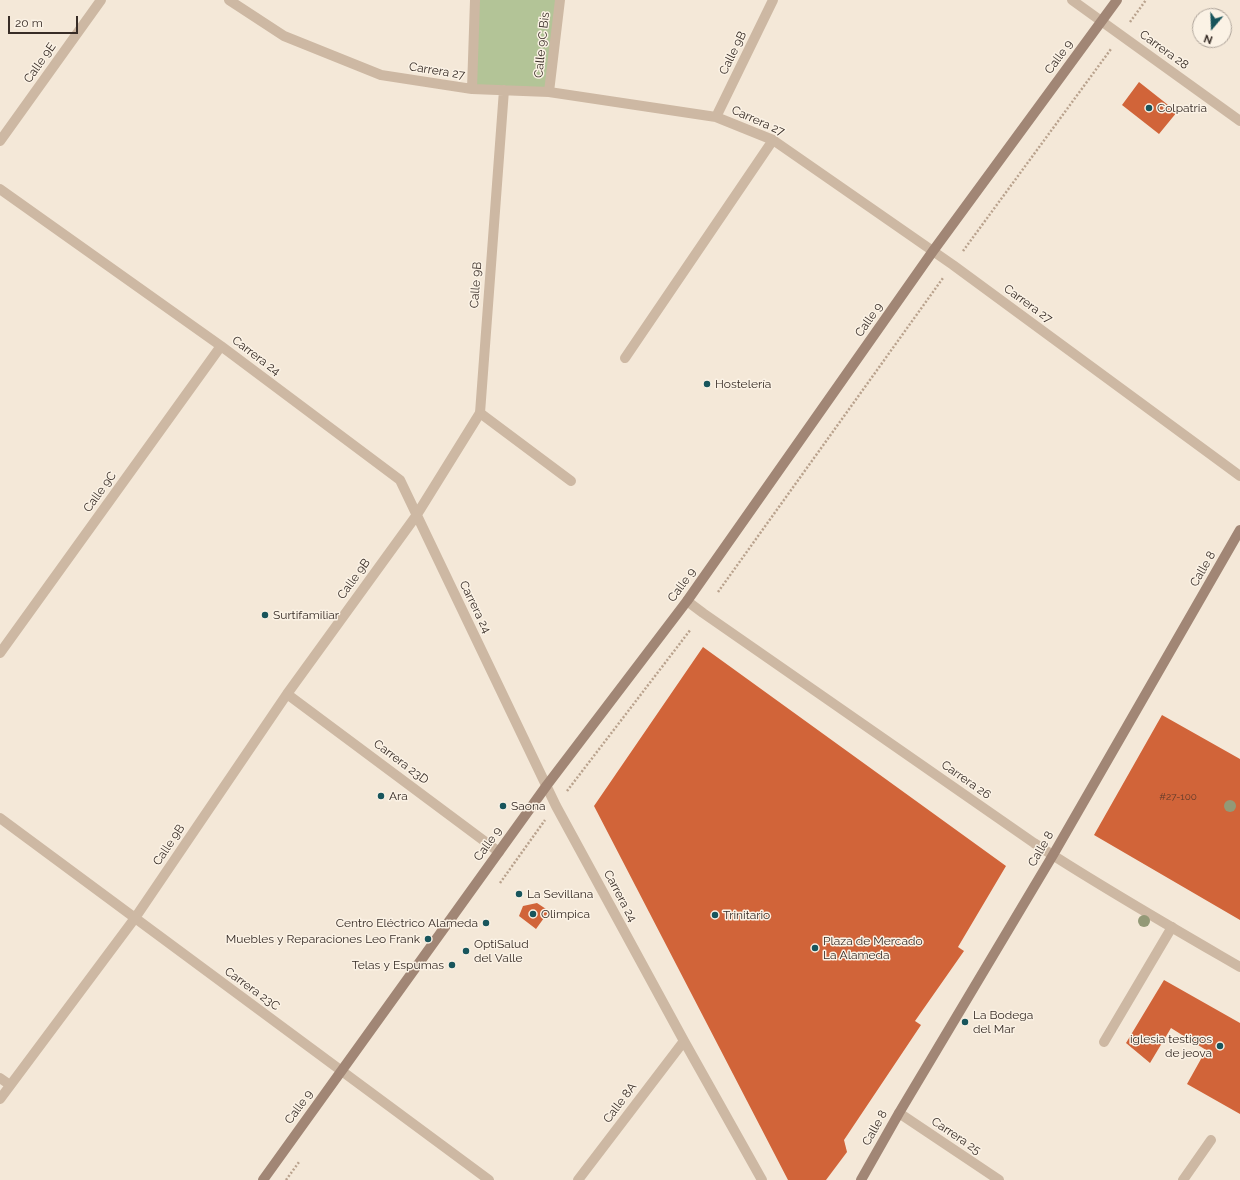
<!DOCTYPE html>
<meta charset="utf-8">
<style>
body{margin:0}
#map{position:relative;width:1240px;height:1180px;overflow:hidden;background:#f4e8d8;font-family:Raleway,sans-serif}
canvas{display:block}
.north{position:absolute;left:1192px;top:8px;width:40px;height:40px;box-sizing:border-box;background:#fbf2e5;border:1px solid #ada399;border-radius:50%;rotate:199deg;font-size:11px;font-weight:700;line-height:16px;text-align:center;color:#372c26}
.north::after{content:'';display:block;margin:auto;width:14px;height:18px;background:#18555c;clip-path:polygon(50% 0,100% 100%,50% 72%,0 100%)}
.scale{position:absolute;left:8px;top:16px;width:70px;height:18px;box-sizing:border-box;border:2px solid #372c26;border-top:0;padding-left:5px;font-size:12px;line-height:14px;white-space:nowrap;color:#372c26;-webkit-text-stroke:3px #fbf2e5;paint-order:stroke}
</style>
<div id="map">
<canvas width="1240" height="1180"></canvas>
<div class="north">N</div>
<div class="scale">20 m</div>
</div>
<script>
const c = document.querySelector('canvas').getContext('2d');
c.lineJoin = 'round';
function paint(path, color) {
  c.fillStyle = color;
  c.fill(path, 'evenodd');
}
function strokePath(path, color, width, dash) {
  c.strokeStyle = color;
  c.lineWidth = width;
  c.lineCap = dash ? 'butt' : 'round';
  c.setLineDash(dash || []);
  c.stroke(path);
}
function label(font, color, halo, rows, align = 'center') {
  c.font = font + ' Raleway,sans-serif';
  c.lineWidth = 3;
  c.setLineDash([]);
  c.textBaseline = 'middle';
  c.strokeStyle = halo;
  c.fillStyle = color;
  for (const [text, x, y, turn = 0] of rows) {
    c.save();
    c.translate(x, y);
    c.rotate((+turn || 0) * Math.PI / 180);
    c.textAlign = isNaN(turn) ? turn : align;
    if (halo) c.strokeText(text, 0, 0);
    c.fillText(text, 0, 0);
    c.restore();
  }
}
const green = new Path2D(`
 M475,0H560L549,92L472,89Z`);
const building = new Path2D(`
 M1139,82L1177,112L1159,134L1122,105Z
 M703,647L1006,866L958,947L964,951L915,1021L921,1025L844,1140L847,1152L826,1180H788L594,806Z
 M1162,715L1240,759V920L1094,835Z
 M537,903L549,911L536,929L519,916L523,906Z
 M1164,980L1240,1023V1114L1187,1084L1206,1050L1171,1028L1150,1063L1126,1043Z`);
const path = new Path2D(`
 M1130,22L1146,0
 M963,251L1111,49
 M718,592L943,278
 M567,791L691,629
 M500,883L545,820
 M286,1180L299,1162`);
const lane = new Path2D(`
 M625,358L773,140
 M480,413L571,481
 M1104,1042L1172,927`);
const street = new Path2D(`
 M229,0L284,36L381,75L472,89L549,92L716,117L773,140L953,265L1240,476
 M1072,0L1240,121
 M472,89L475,0
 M549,92L560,0
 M716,117L773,0
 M0,141L101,0
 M0,189L221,346L400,480L556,806L684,1041L762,1180
 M687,601L703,613L1034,843C1101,887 1171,927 1240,967
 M0,653L221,346
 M287,694L499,852
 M0,818L489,1180
 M0,1078L10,1085
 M0,1099L135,918L287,694L416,516L480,413L504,90
 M899,1113L999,1180
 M578,1180L684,1041
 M1183,1180L1211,1140`);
const secondary = new Path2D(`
 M263,1180L547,785L687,601L933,251L1117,0
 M861,1180L899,1113L1053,855L1240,530`);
const trees = [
 [1230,806],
 [1144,921]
];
const markers = [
 [1149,108,4,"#18555c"],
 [707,384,4,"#18555c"],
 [265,615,4,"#18555c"],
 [381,796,4,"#18555c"],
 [503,806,4,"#18555c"],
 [519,894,4,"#18555c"],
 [533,914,4,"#18555c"],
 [715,915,4,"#18555c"],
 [486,923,4,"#18555c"],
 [428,939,4,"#18555c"],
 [815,948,4,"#18555c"],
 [466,951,4,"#18555c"],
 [452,965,4,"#18555c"],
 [965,1022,4,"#18555c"],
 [1220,1046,4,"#18555c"]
];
const numberNames = [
 ["#27-100",1178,797]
];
const streetNames = [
 ["Calle 9C Bis",542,45,-84],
 ["Carrera 28",1164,50,36],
 ["Calle 9B",733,53,-64],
 ["Calle 9",1059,57,-54],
 ["Calle 9E",40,63,-55],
 ["Carrera 27",437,71,9],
 ["Carrera 27",758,121,24],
 ["Calle 9B",476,285,-86],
 ["Carrera 27",1028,304,36],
 ["Calle 9",869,320,-55],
 ["Carrera 24",256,356,37],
 ["Calle 9C",100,492,-54],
 ["Calle 8",1203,569,-60],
 ["Calle 9B",354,579,-54],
 ["Calle 9",682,585,-54],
 ["Carrera 24",475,607,64],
 ["Carrera 23D",401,762,37],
 ["Carrera 26",966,780,35],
 ["Calle 9",488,844,-54],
 ["Calle 9B",169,845,-56],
 ["Calle 8",1041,849,-60],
 ["Carrera 24",620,896,62],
 ["Carrera 23C",252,989,36],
 ["Calle 8A",620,1103,-53],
 ["Calle 9",299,1107,-54],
 ["Calle 8",875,1128,-61],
 ["Carrera 25",956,1136,34]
];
const poiNames = [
 ["Colpatria",1157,108],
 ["Hostelería",715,384],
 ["Surtifamiliar",273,615],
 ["Ara",389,796],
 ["Saona",511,806],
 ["La Sevillana",527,894],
 ["Olimpica",541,914],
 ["Trinitario",723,915],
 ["Centro Eléctrico Alameda",478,923,"right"],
 ["Muebles y Reparaciones Leo Frank",420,939,"right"],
 ["Plaza de Mercado",823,941],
 ["La Alameda",823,955],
 ["OptiSalud",474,944],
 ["del Valle",474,958],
 ["Telas y Espumas",444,965,"right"],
 ["La Bodega",973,1015],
 ["del Mar",973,1029],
 ["iglesia testigos",1212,1039,"right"],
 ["de jeova",1212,1053,"right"]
];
paint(green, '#b3c497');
paint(building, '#d16439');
strokePath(path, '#b9a28d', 2.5, [2, 2]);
strokePath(lane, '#cdb8a3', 10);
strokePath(street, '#cdb8a3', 10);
strokePath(secondary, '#a18675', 10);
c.fillStyle = '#939977';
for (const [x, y] of trees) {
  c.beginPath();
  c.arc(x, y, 6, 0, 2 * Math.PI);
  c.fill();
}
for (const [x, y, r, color] of markers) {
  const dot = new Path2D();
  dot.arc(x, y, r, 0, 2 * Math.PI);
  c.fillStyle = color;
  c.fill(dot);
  strokePath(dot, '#fbf2e5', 1.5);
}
label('10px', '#5e3a2b', null, numberNames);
label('12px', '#372c26', '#fbf2e5', streetNames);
label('12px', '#372c26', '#fbf2e5', poiNames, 'left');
</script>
